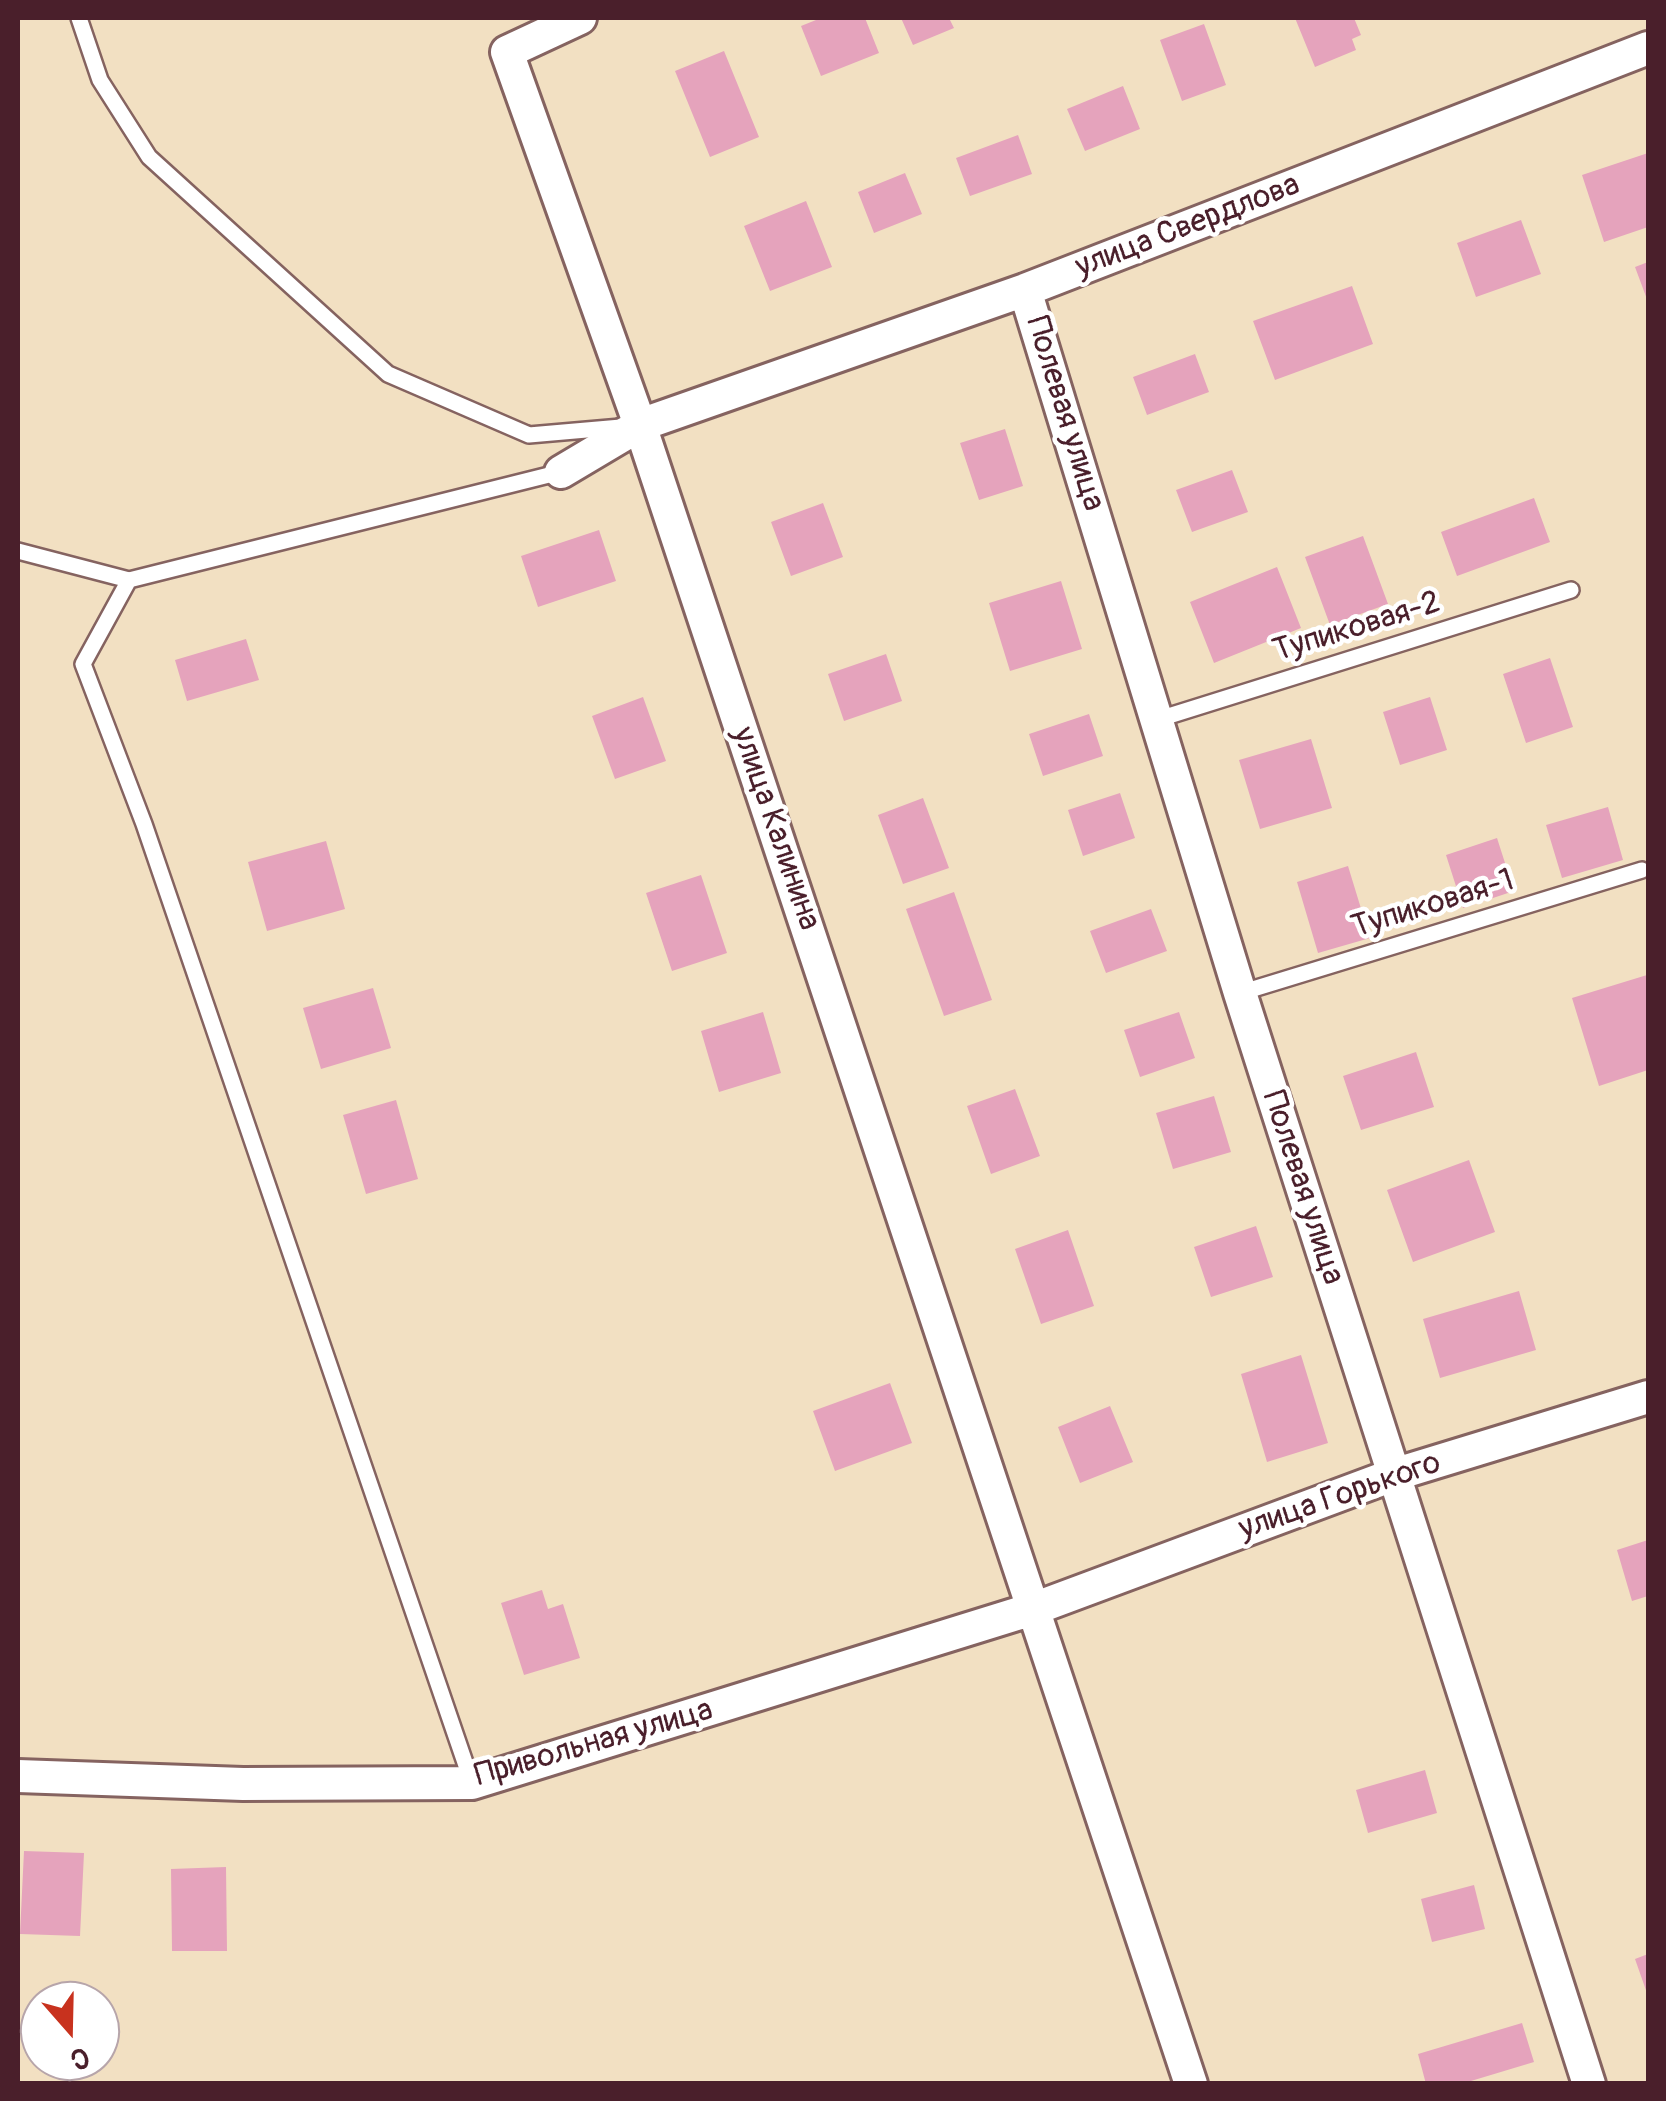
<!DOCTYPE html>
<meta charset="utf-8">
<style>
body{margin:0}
#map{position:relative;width:1666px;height:2101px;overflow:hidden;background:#f2e0c2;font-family:Pangolin,sans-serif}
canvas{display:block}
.frame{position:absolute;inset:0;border:20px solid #4a1f2b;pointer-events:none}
.north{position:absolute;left:20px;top:1981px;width:100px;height:100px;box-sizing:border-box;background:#fff;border:2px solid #b7a5aa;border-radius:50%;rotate:160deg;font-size:28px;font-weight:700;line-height:40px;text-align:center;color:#4a1f2b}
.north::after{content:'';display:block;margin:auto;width:35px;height:45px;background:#c8321e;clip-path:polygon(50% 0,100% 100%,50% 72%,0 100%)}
</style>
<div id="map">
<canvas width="1666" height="2101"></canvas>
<div class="frame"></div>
<div class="north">С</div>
</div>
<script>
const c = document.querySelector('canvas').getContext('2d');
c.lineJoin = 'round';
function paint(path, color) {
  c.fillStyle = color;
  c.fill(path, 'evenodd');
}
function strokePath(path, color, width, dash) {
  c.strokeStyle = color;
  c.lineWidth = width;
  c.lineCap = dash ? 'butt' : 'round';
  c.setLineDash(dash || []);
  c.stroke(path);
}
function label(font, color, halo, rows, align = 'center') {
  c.font = font + ' Pangolin,sans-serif';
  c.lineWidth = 9;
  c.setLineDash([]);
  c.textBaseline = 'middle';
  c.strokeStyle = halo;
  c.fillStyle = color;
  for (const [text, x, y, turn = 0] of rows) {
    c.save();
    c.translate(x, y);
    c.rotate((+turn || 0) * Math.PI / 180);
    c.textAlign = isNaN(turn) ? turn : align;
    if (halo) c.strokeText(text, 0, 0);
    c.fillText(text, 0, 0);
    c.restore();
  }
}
const building = new Path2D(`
 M821,18H865L879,53L821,76L801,26Z
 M901,18H949L954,28L913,45Z
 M1295,18H1354L1361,35L1352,39L1356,50L1315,67Z
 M1204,24L1226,85L1182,101L1160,40Z
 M724,51L759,137L710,157L675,71Z
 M1123,86L1140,129L1085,151L1067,109Z
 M1018,135L1032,174L970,196L956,158Z
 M1648,153V227L1604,242L1582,175Z
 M905,173L922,214L874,233L858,192Z
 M806,201L832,267L770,291L744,226Z
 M1521,220L1541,274L1476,297L1457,243Z
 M1648,262V302L1635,267Z
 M1352,286L1373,344L1275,380L1253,321Z
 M1195,354L1209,392L1147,415L1133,377Z
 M1005,429L1023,486L979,500L960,443Z
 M1232,470L1248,512L1192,532L1176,490Z
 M1534,498L1550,542L1457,576L1441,532Z
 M823,503L843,557L791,576L771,522Z
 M599,530L616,581L538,607L521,556Z
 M1363,536L1388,604L1330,625L1305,557Z
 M1277,567L1301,628L1214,663L1190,602Z
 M1061,581L1082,649L1010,671L989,603Z
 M246,639L259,680L187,701L175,660Z
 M886,654L902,701L844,721L828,674Z
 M1550,658L1573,727L1526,743L1503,674Z
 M643,697L666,761L615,779L592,716Z
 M1430,697L1447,750L1400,765L1383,712Z
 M1089,714L1103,756L1043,776L1029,734Z
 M1311,739L1332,808L1260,829L1239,760Z
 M1120,793L1135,838L1083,856L1068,810Z
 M923,798L949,868L903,884L878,815Z
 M1608,807L1623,860L1562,878L1546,825Z
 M1497,838L1514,891L1463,908L1446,855Z
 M326,841L345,909L267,931L248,862Z
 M1348,866L1370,938L1318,953L1297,882Z
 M701,875L727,953L672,971L646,893Z
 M954,892L992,1000L944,1016L906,909Z
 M1151,909L1167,951L1106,973L1090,931Z
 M1647,975L1648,1070L1599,1086L1572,998Z
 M373,988L391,1048L321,1069L303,1008Z
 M763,1012L781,1073L719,1092L701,1031Z
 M1179,1012L1195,1058L1140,1077L1124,1030Z
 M1416,1052L1434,1107L1361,1130L1343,1076Z
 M1015,1089L1040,1156L991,1174L967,1106Z
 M1214,1096L1231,1152L1173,1169L1156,1113Z
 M396,1100L418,1179L366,1194L343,1115Z
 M1469,1160L1495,1232L1413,1262L1387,1190Z
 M1256,1226L1273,1277L1211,1297L1194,1247Z
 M1068,1230L1094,1306L1041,1324L1015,1249Z
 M1519,1291L1536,1350L1440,1378L1423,1319Z
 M1301,1355L1328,1443L1267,1462L1241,1374Z
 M890,1383L912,1443L835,1471L813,1411Z
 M1110,1406L1133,1462L1080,1483L1058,1427Z
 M1648,1540V1596L1632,1601L1617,1550Z
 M542,1590L548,1609L563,1604L580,1658L524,1675L501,1603Z
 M1425,1770L1437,1813L1368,1833L1356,1790Z
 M24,1851L84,1853L80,1936L20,1934Z
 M226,1867L227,1951H172L171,1869Z
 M1474,1885L1485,1929L1432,1942L1421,1899Z
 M1648,1954V1996L1635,1959Z
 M1522,2023L1534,2062L1461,2084H1426L1418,2054Z`);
const service = new Path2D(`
 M79,18L100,80L149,157L388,374L529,435L621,427
 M18,551L129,580
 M1159,719L1571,590
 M1240,993L1642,870
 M472,1783L144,824L83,664L129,580L561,472`);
const minor = new Path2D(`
 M580,18L507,52L640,425L1191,2084
 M1025,290L1240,993L1589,2084
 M561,472L640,425L1025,290L1648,48
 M18,1776L243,1784L472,1783L1036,1608L1393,1475L1648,1397`);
const streetNames = [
 ["улица Свердлова",1188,227,-21],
 ["Полевая улица",1064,414,73],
 ["Тупиковая-2",1357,628,-17],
 ["улица Калинина",775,829,71],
 ["Тупиковая-1",1433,905,-17],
 ["Полевая улица",1302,1188,72],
 ["улица Горького",1340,1497,-19],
 ["Привольная улица",594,1744,-16]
];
paint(building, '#e5a3bc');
strokePath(service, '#856360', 20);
strokePath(minor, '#856360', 38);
strokePath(service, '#fff', 15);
strokePath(minor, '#fff', 32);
label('32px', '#4a1f2b', '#fff', streetNames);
</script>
